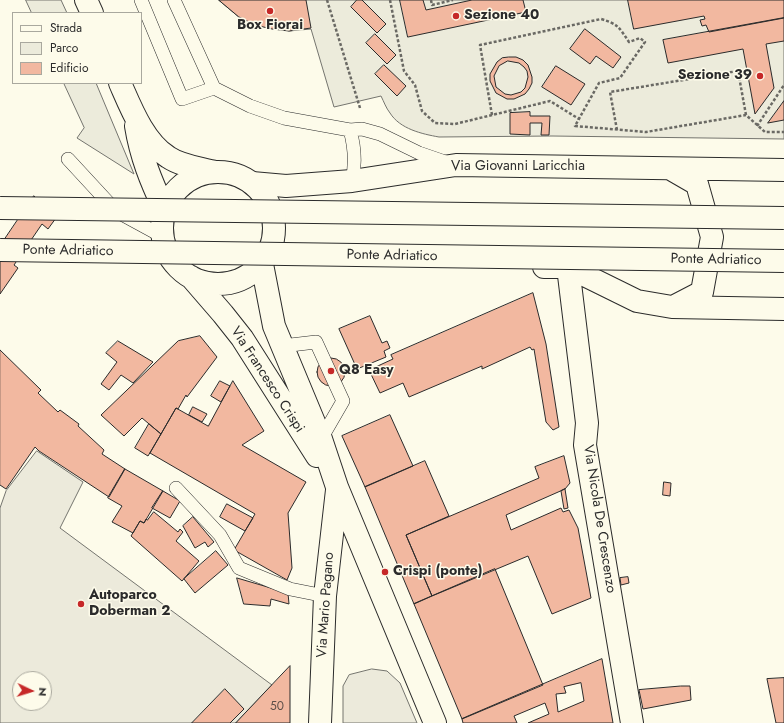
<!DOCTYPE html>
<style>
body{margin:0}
#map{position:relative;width:784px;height:723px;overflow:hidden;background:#fdfbea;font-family:Jost,sans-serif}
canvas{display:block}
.legend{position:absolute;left:12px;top:12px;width:130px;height:72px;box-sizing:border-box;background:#fdfbea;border:1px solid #a9a89e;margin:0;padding:5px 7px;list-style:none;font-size:12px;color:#2b2b2b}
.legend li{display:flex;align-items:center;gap:8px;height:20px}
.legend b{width:20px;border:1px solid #a9a89e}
.north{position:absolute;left:12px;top:671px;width:40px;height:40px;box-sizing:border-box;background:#fdfbea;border:1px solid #a9a89e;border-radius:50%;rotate:94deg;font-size:11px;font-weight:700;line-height:16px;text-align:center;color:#2b2b2b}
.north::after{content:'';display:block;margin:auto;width:14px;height:18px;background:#c62828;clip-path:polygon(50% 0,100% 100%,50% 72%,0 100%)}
</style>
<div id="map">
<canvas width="784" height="723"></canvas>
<ul class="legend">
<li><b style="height:5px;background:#fdfbea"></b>Strada</li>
<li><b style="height:11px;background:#ecebdb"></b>Parco</li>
<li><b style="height:11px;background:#f2b8a0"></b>Edificio</li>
</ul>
<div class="north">N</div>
</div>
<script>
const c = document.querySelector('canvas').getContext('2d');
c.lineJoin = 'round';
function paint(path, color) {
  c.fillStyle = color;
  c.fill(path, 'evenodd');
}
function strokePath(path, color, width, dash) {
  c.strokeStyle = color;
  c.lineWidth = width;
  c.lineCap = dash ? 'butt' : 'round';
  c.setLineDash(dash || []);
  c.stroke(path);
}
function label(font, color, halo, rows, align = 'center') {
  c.font = font + ' Jost,sans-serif';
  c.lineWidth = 3;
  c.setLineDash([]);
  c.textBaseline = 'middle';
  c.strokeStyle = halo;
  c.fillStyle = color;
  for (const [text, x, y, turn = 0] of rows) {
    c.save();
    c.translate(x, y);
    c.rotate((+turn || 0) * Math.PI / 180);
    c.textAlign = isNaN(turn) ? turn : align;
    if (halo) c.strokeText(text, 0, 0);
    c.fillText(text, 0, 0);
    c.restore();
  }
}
const green = new Path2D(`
 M26,0H61L67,13H32Z
 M219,0H784V139L552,136L439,137C422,134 400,129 390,113C386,108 384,102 381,96L334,107L311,29L289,31L239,17Z
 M64,83H96L134,174L77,138L84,128Z`);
const parking = new Path2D(`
 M37,451L83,482L60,528L272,685L236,723H0V508L6,491ZM20,679H44V703H20Z
 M372,669L387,671L400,683L417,723H343V686L349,675Z`);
const building = new Path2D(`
 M219,0H306L311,28L289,31L272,29L255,25L239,17Z
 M357,0H362L386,24L377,33L351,7Z
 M400,0H423L426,10L472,0H523L526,12L408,37Z
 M628,0H784V18L709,32L706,25L702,26L700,20L705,19L704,16L634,29Z
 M784,18V41L766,44L774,88L755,114L743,49L668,63L663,40Z
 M585,29L621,57L613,68L596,56L590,64L570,49Z
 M375,34L396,55L387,64L366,43Z
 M509,57H516L523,60L528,65L532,77V83L529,89L525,94L514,99H507L496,93L490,81V74L497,62L502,58ZM508,61L519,63L524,67L527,71L528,77L525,88L521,92L511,95L505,94L496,87L494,76L499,66Z
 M384,65L406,86L397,96L375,74Z
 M556,66L585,84L571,105L542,87Z
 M784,101V120L768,123Z
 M530,112V116H550L549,135H541L542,123H530V135L510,134V113Z
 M34,196L56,218L48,229L42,224L14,265L18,268L0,294V246Z
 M533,293L546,344L559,427L553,430L546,422L534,349L532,350L530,347L482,369V366L409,397L403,383L380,393L369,370L393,359L391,355Z
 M370,316L382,343L387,341L390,348L384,351L386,357L357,369L339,329Z
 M200,336L217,357L187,397L186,395L178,409L176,408L161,434L142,418L124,436L101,415L178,341Z
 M118,341L153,362L133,383L121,375L109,390L101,384L117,362L106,353Z
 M0,350L41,390L38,393L58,412L60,410L79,424L78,426L104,450L102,454L125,469L109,497L39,451L35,447L6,489L0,485Z
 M317 372a14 14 0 1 1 28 0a14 14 0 1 1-28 0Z
 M220,381L230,386L221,402L211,396Z
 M233,381L264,431L242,445L306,482L288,513L292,568L287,580L234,550L255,514L150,453L176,408L208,426Z
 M193,407L207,414L202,422L189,415Z
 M390,415L413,466L365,487L342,436Z
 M149,424L161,434L148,456L135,448Z
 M564,456L570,483L565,489L506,515L511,530L561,508L563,512L569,510L578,528L591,598L552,614L528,556L432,596L406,535L539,478L535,467Z
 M425,461L449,516L406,535L432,596L414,604L365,487Z
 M125,469L163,491L144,523L140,521L133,533L112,522L122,506L108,498Z
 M664,482L671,483L670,496L663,495Z
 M565,489L568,508L564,509L561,491Z
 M163,491L180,501L170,518L152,508Z
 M227,504L253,518L245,531L220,517Z
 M154,512L178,532L180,529L183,532L176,541L199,561L182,581L131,536L140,521L144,523L146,519L147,520Z
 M193,517L214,542L208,547L205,542L195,548L183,526Z
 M216,551L228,565L195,593L184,579Z
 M495,569L543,685L462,719L414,604Z
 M628,577L629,583L621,585L620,578Z
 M237,578L288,593L289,604L271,599L270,606L244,604Z
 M602,659L613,723H528L549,714L545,703L514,716L517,723H463L462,719ZM581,683L584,701L558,712L556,694L566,693L564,687Z
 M290,666V723H236Z
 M784,678V723H776L767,679Z
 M681,686H690L691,700L643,709L639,690Z
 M225,689L244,709L230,723H192Z`);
const path = new Path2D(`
 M327,0L360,108
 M390,0L404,71L415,85L422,111L435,123L455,124L550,101L579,119
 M431,0L432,5L453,0
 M492,115L480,45L601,19C618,24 619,27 629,42L640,38L645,42L620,78L599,83L575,126L646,132L746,115L765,132H784
 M757,126L784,85
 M617,130L610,92L738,71L746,115`);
const service = new Path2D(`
 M141,0L182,99L214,88
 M174,0L214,88L250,106L284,118L350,130L362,129L380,134L419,153L448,163
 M350,130C355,148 356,163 352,181
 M68,159L116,211L162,236
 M282,346L316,342L343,401L321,439
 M176,488L220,535L239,568L290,589L325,596`);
const minor = new Path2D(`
 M671,169L697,184L712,237L702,292L675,306
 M252,183L286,186L352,181L456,165L784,170
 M544,267H568L637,301L672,307L784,309
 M568,267L587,423L585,445L632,723`);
const secondary = new Path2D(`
 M86,0L92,13
 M120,83C131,108 144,142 168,157C181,166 200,168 215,172
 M136,126C141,157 151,181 164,209
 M162 228a56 56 0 1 1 112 0a56 56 0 1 1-112 0Z
 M262,264L274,326L321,439L337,487L435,723
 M191,277L223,314L242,338L317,456
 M320,723L325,596L337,490`);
const secondaryBridge = new Path2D(`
 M0,208L784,218
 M0,250L784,261`);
const markers = [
 [270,11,4,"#c62828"],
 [456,16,4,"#c62828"],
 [760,76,4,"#c62828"],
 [331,371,4,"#c62828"],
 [385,572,4,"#c62828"],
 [81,604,4,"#c62828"]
];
const numberNames = [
 ["50",277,707]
];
const poiNames = [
 ["Sezione 40",464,16],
 ["Box Fiorai",270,26,"center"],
 ["Sezione 39",752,76,"right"],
 ["Q8 Easy",339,371],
 ["Crispi (ponte)",393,572],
 ["Autoparco",89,596],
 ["Doberman 2",89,612]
];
const streetNames = [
 ["Via Giovanni Laricchia",518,167],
 ["Ponte Adriatico",68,251,1],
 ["Ponte Adriatico",392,256,1],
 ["Ponte Adriatico",716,260,1],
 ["Via Francesco Crispi",267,380,57],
 ["Via Nicola De Crescenzo",599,519,81],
 ["Via Mario Pagano",326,605,-86]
];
paint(green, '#ecebdb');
strokePath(green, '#74746e', 1);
paint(parking, '#eceadb');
strokePath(parking, '#74746e', 1);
paint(building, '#f2b8a0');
strokePath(building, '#2b2b2b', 1);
strokePath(service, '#2b2b2b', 14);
strokePath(minor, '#2b2b2b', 24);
strokePath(secondary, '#2b2b2b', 24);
strokePath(path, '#6a6964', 2.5, [3, 2]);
strokePath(service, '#fdfbea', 13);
strokePath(minor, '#fdfbea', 22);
strokePath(secondary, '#fdfbea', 22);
strokePath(secondaryBridge, '#2b2b2b', 24, []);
strokePath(secondaryBridge, '#fdfbea', 22);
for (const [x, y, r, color] of markers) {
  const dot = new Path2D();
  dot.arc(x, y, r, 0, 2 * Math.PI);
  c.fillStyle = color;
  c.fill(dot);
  strokePath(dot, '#fdfbea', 1.5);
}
label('12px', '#5d4e48', null, numberNames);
label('bold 14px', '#2b2b2b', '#fdfbea', poiNames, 'left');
label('14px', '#2b2b2b', '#fdfbea', streetNames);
</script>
